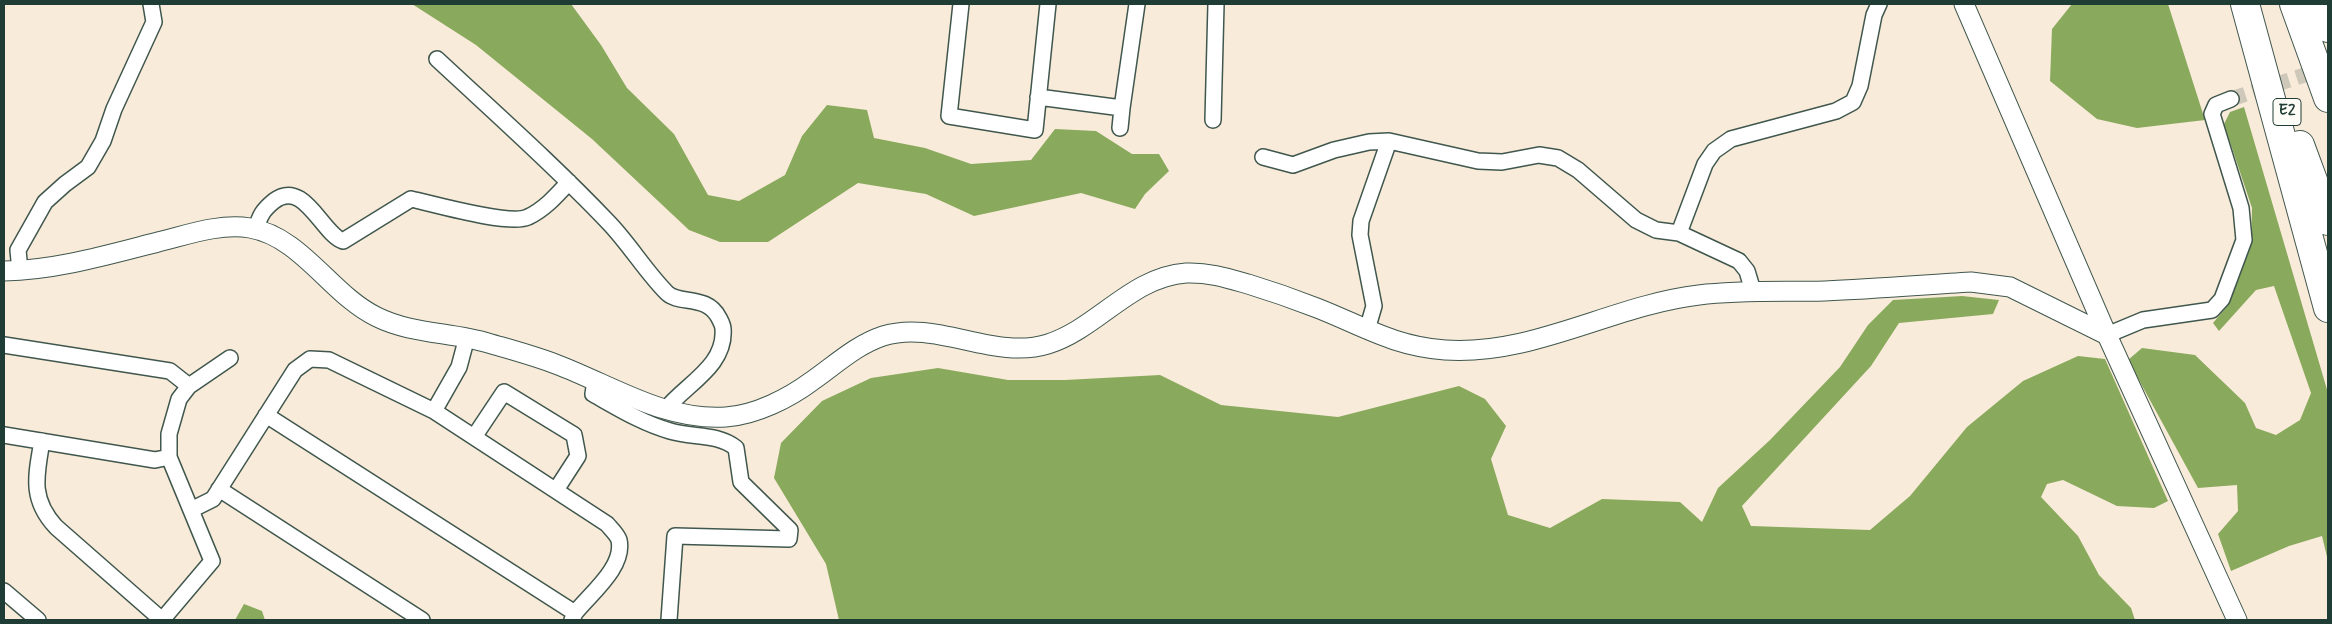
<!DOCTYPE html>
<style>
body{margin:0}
#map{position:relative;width:2332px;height:624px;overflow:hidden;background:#f9ebda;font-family:Mynerve,sans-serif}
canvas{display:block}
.frame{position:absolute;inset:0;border:5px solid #1f3d34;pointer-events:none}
</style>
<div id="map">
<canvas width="2332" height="624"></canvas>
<div class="frame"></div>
</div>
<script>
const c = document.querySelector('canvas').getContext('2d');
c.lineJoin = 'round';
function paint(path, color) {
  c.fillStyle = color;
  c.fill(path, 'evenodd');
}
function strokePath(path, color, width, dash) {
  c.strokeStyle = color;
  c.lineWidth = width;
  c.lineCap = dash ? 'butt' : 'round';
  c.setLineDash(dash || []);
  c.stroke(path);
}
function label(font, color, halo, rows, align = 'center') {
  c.font = font + ' Mynerve,sans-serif';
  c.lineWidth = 4;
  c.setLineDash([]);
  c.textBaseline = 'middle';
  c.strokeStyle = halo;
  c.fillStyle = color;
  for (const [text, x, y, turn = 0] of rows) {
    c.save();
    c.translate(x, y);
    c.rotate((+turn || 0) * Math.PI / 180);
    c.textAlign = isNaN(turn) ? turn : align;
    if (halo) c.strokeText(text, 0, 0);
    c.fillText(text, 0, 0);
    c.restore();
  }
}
const forest = new Path2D(`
 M412,4H571L601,45L627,88L674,134L708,195L739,201L785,175L802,136L827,105L867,110L874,138L925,148L971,164L1031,160L1055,129L1096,131L1132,154H1159L1169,171L1145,194L1135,209L1081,193L974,216L926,194L858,183L768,242H720L689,230L592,139L476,45Z
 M2072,4H2168L2205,120L2137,128L2097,119L2050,81L2052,29Z
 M2244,107L2328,393V561L2322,536L2289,546L2231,571L2218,534L2238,511L2237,485L2198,488L2128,360L2142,348L2195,355L2245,403L2256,428L2276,435L2300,420L2311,393L2274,286L2256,290L2219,331L2213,323L2229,304L2251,246L2252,208L2224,124L2230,112Z
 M1962,296L1999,300L1993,314L1899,323L1871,366L1742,506L1751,526L1870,530L1910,496L1967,427L2023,381L2078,356L2105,359L2168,501L2154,508L2117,506L2063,480L2047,484L2041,497L2078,536L2099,575L2131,608L2135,620H839L826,564L774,478L781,443L822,401L871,378L938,368L1008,380H1065L1160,375L1221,405L1338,417L1459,386L1485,399L1506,426L1491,459L1508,515L1550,528L1602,499L1680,502L1702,522L1718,488L1770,440L1840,367L1868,325L1893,300Z
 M244,604L262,611L265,620H235Z`);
const minorTunnel = new Path2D(`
 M2231,99L2323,69`);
const minor = new Path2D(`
 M961,4L949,116L1035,130L1048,4
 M437,59C495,113 555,166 609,223C630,245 646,272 667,293C679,305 707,294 719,318C721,322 723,325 723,329C726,366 686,384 666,409
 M1038,97L1122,108L1137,4
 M1213,120L1216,4
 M1120,128L1122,108
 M1263,157L1293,165L1334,150L1369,142L1389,141L1478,161L1502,162L1539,155L1558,158L1578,170L1636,220L1656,230L1679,233L1739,261L1747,271L1753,291
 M256,229C260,215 263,210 274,201C304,178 322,234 343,241L411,199C434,204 510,226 528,217C545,209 557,195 569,182
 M1679,233L1705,164L1714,151L1731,139L1836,111L1853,102L1860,86L1874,15L1879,4
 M20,271L18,250L45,202L65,184L88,167L103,141L114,109L154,22L151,4
 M1367,330L1374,306L1360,235L1361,221L1389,141
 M2107,335L2143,320L2212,310L2222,299L2244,240L2241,208L2212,114L2216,105L2231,99
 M4,345L170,371L189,386
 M595,381L593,394C618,408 642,423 670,431C693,438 717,433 736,448L741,482L790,530L789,539L675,536L669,620
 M434,411L459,367L467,337
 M266,415L575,613
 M4,435L155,460L169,457
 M474,437L504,392L574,435L578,456L556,490
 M42,441C36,476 30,499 56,527L162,620L212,561L169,457V434L179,399L189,386L230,358
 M219,489L422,620
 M191,510L213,499L295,370L310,359L329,360L434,411L607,524C611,529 617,534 619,540C625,567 590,594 575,613L572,620
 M4,591L38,620`);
const tertiary = new Path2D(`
 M1964,4L2107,335L2237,620
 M4,271C56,270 107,255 158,242C187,235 219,223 250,228C302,237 331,295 377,317C411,334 452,332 488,343C512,350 535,356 558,365C613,386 665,421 726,417C756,415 789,398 812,381C835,365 856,345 883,336C936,319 994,361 1048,344C1098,328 1131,277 1186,273C1208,272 1227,278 1248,284C1271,291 1294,299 1317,308C1363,326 1393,346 1445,350C1533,356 1613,305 1699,295C1741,290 1783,292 1825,291C1873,289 1922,285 1971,282L2010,287L2107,335`);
const motorway = new Path2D(`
 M2245,4L2328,308
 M2294,4L2328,98
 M2318,4L2328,28
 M2300,145L2328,221`);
const shields = [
 [2287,112,28]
];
const shieldNames = [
 ["E2",2287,112]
];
paint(forest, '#89a95c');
strokePath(minorTunnel, '#cdc8b9', 15, [15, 8]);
strokePath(minor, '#40574d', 18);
strokePath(tertiary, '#40574d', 21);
strokePath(motorway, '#40574d', 30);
strokePath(minor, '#fff', 15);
strokePath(tertiary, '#fff', 19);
strokePath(motorway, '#fff', 28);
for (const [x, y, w] of shields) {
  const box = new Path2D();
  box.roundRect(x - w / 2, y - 13.5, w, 27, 4);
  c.fillStyle = '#fdfcf7';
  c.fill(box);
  strokePath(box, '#1f3d34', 1);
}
label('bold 16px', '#1f3d34', null, shieldNames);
</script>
